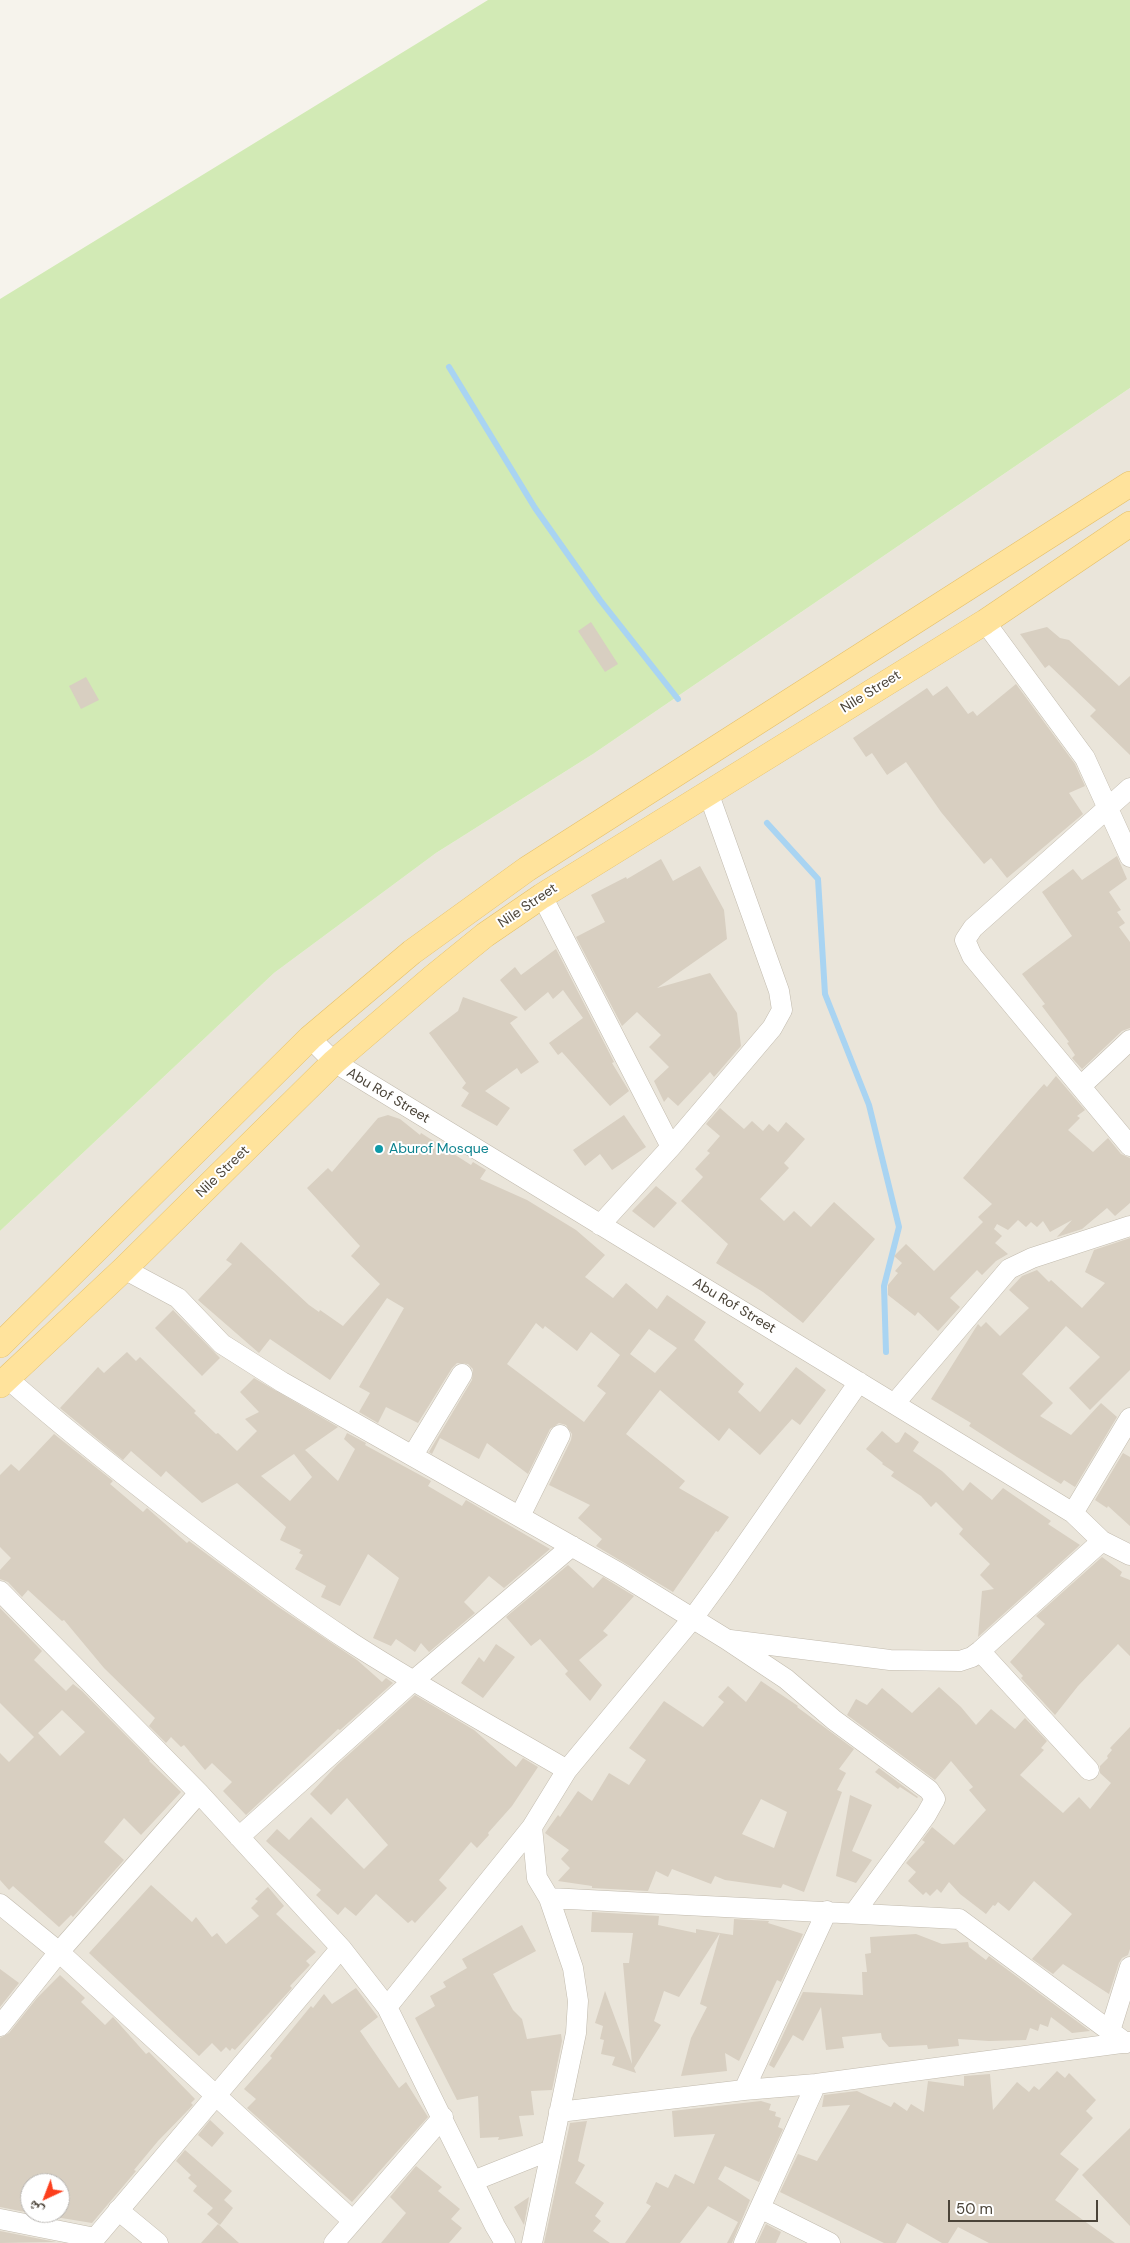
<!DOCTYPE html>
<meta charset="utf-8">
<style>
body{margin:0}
#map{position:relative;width:1130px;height:2243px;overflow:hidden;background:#f6f3ec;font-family:"DM Sans","Noto Naskh Arabic",sans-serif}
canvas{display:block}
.north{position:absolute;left:20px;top:2173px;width:50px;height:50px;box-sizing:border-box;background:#fff;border:1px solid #b7b4b0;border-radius:50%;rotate:223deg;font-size:14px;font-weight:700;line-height:20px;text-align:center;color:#4b4439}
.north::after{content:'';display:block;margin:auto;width:18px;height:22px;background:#fc3f1d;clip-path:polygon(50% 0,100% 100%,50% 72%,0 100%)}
.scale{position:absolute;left:948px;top:2200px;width:150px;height:22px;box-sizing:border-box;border:2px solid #4b4439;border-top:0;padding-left:6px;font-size:15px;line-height:18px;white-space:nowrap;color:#4b4439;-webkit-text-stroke:4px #fff;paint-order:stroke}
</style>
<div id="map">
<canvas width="1130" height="2243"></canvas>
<div class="north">ش</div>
<div class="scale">50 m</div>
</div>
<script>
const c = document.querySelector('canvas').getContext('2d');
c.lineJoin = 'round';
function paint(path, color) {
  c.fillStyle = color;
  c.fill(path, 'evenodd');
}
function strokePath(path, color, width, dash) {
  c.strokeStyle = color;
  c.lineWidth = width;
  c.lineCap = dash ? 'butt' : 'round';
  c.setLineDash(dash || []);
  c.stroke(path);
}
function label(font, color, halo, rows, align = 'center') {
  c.font = font + ' "DM Sans",sans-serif';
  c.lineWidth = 4;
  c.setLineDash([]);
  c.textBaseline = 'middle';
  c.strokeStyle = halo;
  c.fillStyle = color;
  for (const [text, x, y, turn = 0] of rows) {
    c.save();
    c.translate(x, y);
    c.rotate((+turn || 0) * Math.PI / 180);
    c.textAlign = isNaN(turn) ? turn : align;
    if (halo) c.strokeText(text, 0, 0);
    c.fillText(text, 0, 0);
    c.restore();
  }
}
const residential = new Path2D(`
 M1130,388V2243H0V1231L274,973L436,853L593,754ZM30,2183H60V2213H30Z`);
const green = new Path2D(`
 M488,0H1130V388L593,754L436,853L274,973L0,1231V299Z`);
const stream = new Path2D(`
 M449,367L535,508L600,600L678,699
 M767,823L818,879L825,994L869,1105L899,1227L884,1286L886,1352`);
const building = new Path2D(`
 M591,622L618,664L605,672L578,631Z
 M1047,627L1060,638L1069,640L1119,686L1130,676V755L1090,716L1096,710L1049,665L1045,668L1020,634Z
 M86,677L99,700L81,709L69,686Z
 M1016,684L1075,764L1085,786L1069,793L1083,814L1007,878L991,858L984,864L941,812L906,762L887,775L872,753L866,757L853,738L927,688L933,696L947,686L968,714L973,711L977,716Z
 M1117,856L1127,879L1109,892L1121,910L1117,912L1125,923L1119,927L1130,942V1028L1122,1031L1082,1069L1072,1058L1075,1055L1067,1043L1069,1042L1042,1006L1045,1004L1022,974L1072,936L1042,892L1073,869L1082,880Z
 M661,859L673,881L700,866L724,910L727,939L657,988L710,973L737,1013L741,1046L714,1077L710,1072L678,1106L668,1097L664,1102L654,1081L669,1067L649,1047L661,1035L637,1012L622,1026L576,937L605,922L591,895L626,877L627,879Z
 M556,949L614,1062L612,1063L629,1091L610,1106L562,1052L558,1055L549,1043L583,1018L563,990L553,999L548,992L525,1011L500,980L515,967L521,975Z
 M463,997L518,1017L510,1023L539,1062L521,1074L517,1068L485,1091L510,1108L497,1126L461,1106L469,1093L462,1088L466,1083L429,1033L458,1011Z
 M1056,1076L1085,1110L1077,1116L1080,1118L1068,1130L1093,1152L1108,1138L1121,1154L1130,1158V1203L1115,1216L1107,1208L1082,1229L1057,1237L1072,1220L1050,1232L1043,1221L1037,1227L1031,1222L1026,1227L1018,1220L1008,1230L997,1224L994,1229L1002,1236L995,1243L1008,1254L996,1261L982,1275L977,1270L950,1298L960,1307L938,1331L918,1312L915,1316L888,1295V1285L898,1273L895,1271L902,1263L894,1256L906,1244L934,1271L983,1222L978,1217L992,1204L963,1178L1029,1101L1044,1084L1047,1087Z
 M720,1108L744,1129L752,1121L763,1131L769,1124L778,1132L786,1122L805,1139L784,1163L789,1168L760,1199L784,1221L794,1211L811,1227L834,1202L875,1239L803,1323L763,1292L716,1263L728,1244L681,1201L703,1177L695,1169L710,1153L707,1151L720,1136L706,1124Z
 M388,1115L400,1119L420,1135L421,1133L471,1165L473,1162L486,1170L480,1179L527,1200L576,1230L605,1255L585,1277L613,1298L626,1283L657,1309L667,1295L706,1322L694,1340L744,1384L738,1392L760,1412L796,1367L826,1390L800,1425L792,1419L760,1455L729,1428L719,1441L660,1390L626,1434L685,1481L679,1488L729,1517L718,1532L716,1531L673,1592L596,1546L602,1539L578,1518L590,1505L549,1485L571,1440L572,1434L566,1425L559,1423L550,1429L528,1474L487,1443L479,1459L440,1438L432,1454L429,1452L472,1380L473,1369L468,1364L457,1363L452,1368L418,1423L386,1407L378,1423L359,1412L370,1393L359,1387L404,1308L387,1298L330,1380L270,1339L259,1353L198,1300L232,1264L226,1260L241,1242L309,1305L319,1312L320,1310L343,1326L380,1284L351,1256L360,1246L307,1188L328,1168L332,1172L378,1118ZM536,1323L543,1329L545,1326L577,1351L591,1332L620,1355L597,1386L606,1393L584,1422L507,1364ZM649,1329L677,1348L655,1373L630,1354Z
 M624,1115L646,1147L612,1170L600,1154L585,1166L573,1150Z
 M656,1186L677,1203L654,1228L632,1211Z
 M1130,1238V1370L1090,1410L1069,1388L1100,1357L1066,1326L1022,1374L1053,1403L1040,1416L1071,1435L1101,1403L1117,1417L1075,1487L1064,1480L1061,1484L1017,1457L969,1426L971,1423L931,1399L978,1324L981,1327L986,1322L1000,1336L1029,1308L1009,1290L1022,1276L1037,1270L1049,1282L1051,1280L1082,1308L1105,1283L1085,1272L1094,1250Z
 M173,1310L220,1358L202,1376L155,1328Z
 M127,1352L136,1361L140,1357L196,1411L194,1413L216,1434L218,1433L237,1451L257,1431L245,1419L259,1412L240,1392L254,1378L338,1427L305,1450L338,1481L355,1449L344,1439L347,1433L366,1443L365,1445L431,1481L428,1486L462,1506L466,1500L550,1549L504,1588L489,1576L464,1602L475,1613L429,1652L421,1643L415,1652L396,1639L391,1646L373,1638L399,1578L368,1554L340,1606L321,1597L326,1586L295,1569L303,1555L299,1553L301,1550L280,1540L286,1527L237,1483L202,1503L166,1471L161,1477L131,1451L123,1460L60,1408L98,1367L104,1373ZM294,1454L312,1477L290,1501L261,1476Z
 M882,1431L896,1443L899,1442L905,1432L919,1442L913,1451L942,1471L963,1491L970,1482L992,1500L1003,1488L1051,1521L1048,1524L1080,1545L978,1637L982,1591L994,1589L980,1575L990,1564L959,1534L963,1529L936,1502L931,1507L921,1496L891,1476L894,1472L882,1464L883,1463L866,1449Z
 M54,1434L113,1481L110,1484L143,1512L147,1508L187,1543L189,1541L277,1606L357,1660L382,1682L386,1678L393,1683L340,1730L338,1729L246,1815L223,1791L232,1782L212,1763L205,1770L184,1745L181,1747L171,1737L166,1743L149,1726L155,1718L104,1668L64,1620L62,1621L28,1590L22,1597L8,1582L0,1579V1570L11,1558L0,1547V1475L11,1464L19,1471Z
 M1123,1453L1130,1457V1526L1108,1506L1107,1508L1095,1500Z
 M1102,1557L1122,1572L1120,1576L1130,1580V1656L1118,1644L1078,1686L1055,1715L1021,1678L1023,1676L1010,1662L1045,1624L1036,1616Z
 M568,1565L593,1588L603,1577L634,1596L603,1631L608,1635L579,1660L602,1685L590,1701L565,1674L568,1671L540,1639L531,1646L506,1617Z
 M0,1608L42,1651L34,1660L66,1691L73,1684L82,1691L150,1760L149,1761L181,1792L141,1835L124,1818L104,1842L124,1860L73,1917L71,1915L59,1927L13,1886L9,1890L0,1880V1753L9,1762L34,1737L0,1703ZM62,1710L85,1732L60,1756L38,1733Z
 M496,1644L515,1657L483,1698L461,1683L479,1657L484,1662Z
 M761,1681L798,1706L797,1707L854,1749L839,1769L846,1773L837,1790L842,1792L804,1892L783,1884L781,1888L725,1880L715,1876L711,1884L672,1869L668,1877L656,1871L648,1891L592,1888V1886L558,1881L570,1868L561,1859L569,1850L545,1833L558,1815L560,1817L578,1791L592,1801L609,1773L629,1785L646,1760L629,1748L664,1701L703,1727L724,1702L718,1697L728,1686L746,1702ZM761,1799L787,1812L774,1848L742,1834Z
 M939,1687L961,1707L976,1725L991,1709L1015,1729L1025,1718L1047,1741L1041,1748L1044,1750L1020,1775L1063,1813L1079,1797L1090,1809L1111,1783L1100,1773V1766L1108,1758L1107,1756L1112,1750L1110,1748L1130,1727V1949L1128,1955L1122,1958L1119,1963L1109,1994L1063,1964L1053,1974L1032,1959L1072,1914L1034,1881L1009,1911L998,1902L995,1906L993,1905L986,1914L960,1894L949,1882L941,1893L937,1889L930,1896L926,1892L923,1895L908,1881L916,1872L906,1863L925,1842L922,1840L932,1827L954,1845L986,1810L969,1790L973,1787L951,1761L935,1780L847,1715L856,1699L867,1705L882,1688L912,1713Z
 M415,1695L474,1730L516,1767L523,1758L538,1767L512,1806L488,1833L489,1835L477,1848L471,1842L439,1880L447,1888L415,1923L412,1920L408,1923L376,1894L356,1916L345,1907L338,1915L316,1895L321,1890L266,1841L277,1829L289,1840L311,1817L364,1869L388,1845L347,1798L331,1815L310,1794L337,1765Z
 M879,1768L918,1797L917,1798L900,1787L898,1789L875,1772Z
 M850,1795L872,1805L852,1851L872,1860L856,1883L836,1876Z
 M151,1885L192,1922L196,1917L212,1937L217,1933L226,1944L259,1916L251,1908L258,1901L255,1899L268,1887L284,1906L276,1914L316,1952L306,1961L310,1965L290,1986L292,1988L235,2050L232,2048L230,2051L226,2047L221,2052L212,2043L199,2056L89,1953Z
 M592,1912L659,1916L658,1925L696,1933V1929L720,1933L679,1997L664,1991L654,2021L661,2025L634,2068L636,2073L612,2065L615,2057L601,2054L604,2040L600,2039L603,2026L595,2023L605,1991L632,2064L623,1963H629L633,1933L591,1932Z
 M734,1919L769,1921L768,1923L803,1934L781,1982L777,1980L739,2061L725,2053L727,2071L681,2076L691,2038L707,2007L700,2004L720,1933L733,1935Z
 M522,1925L536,1951L493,1974L513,2010L522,2019L527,2039L561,2034L562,2041L552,2090L531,2091L534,2115L519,2116L523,2136L498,2140L499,2137L480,2138L478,2096L457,2100L415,2018L435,2006L430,1996L446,1987L443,1982L467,1968L462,1959Z
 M916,1934L942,1944L968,1942L969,1947L986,1960L989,1956L1090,2031L1072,2033L1051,2017L1048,2027L1040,2024L1038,2031L1030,2028L1026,2040L989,2041L958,2039L959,2046L928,2049L927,2045L889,2047L882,2039L881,2033L842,2037L844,2048L826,2050L821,2007L803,2041L793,2035L774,2068L769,2065L803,1992L863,1995L862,1972H867L865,1954L871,1953L870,1937Z
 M0,1969L19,1983L0,2007Z
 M60,1975L85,1998L81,2002L105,2025L113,2017L146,2054L149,2052L195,2099L191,2103L193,2105L158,2141L134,2170L136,2171L92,2223L31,2213H60V2183H30V2213L0,2207V2038L9,2033L37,1998Z
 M356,1988L378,2017L360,2031L399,2088L406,2082L428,2117L352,2202L247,2108L256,2099L244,2089L272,2058L270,2056L311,2006L313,2008L324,1994L332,2004Z
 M1057,2071L1065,2078L1069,2073L1096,2100L1086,2111L1093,2118L1060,2154L1079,2169L1055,2200L1115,2243H989L958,2227L948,2243H942L907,2223L896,2243H884L780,2192L798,2154L817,2161L850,2105L822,2107L824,2095L857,2091L891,2107L894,2102L907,2111L911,2104L924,2112L928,2081L964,2086V2076L990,2074L993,2110L1017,2082L1029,2092L1034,2086L1039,2090Z
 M761,2101L771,2104L769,2110L776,2112L775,2116L781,2118L778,2127L783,2129L759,2182L725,2166L718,2179L750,2200L732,2243H727L738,2222L708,2206L680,2243H625L651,2206L646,2203L656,2182L668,2188L675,2174L694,2184L715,2134L674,2137L672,2111Z
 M210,2120L224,2133L212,2147L198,2135Z
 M587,2121L578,2161L585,2165L575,2183L604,2203L595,2216L601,2221L593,2231L610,2243H544L570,2123Z
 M1130,2128V2226L1082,2175Z
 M185,2150L232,2191L224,2200L233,2208L220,2225L207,2214L213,2208L193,2191L197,2186L188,2178L191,2175L176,2161Z
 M416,2166L442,2187L438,2191L460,2209L451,2219L462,2228L449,2243H381L406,2213L390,2197Z
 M529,2197L524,2225L514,2207Z
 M218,2224L239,2243H201Z
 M766,2224L781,2232L776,2243H757Z
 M0,2231L56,2242L0,2243Z`);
const minor = new Path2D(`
 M985,622L1085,758L1130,857
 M1130,788L973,928L965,940L972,956L1130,1146
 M542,896L671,1147
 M310,1038L334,1062L1073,1513L1102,1541L1130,1555
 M1081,1086L1130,1040
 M600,1225L671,1147L772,1028L782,1010L779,991L708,792
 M124,1269L178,1298L222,1344L282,1382L619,1573L726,1639L786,1679L834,1720L929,1790L935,1799L926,1815L855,1912
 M7,1378C61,1426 117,1470 174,1514C232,1559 291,1603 352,1643C422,1688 495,1728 567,1770
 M895,1403L1009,1269L1032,1258L1130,1226
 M413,1455L462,1374
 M1073,1513L1130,1418
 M520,1516L560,1435
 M0,1591L199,1793L341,1948L387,2007L495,2226L505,2243
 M730,1640L890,1660L960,1661L972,1657L980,1651L1102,1541
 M980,1651L1089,1770
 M239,1837L413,1681L572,1546
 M549,1898L959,1919L1126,2043
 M0,1904L59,1952L353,2221
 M387,2007L532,1827
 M0,2026L59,1952L199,1793
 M1110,2031L1130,1967
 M744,2090L827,1911
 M559,2112L744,2090L816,2084L1130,2042
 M473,2181L551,2150
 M760,2208L830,2243
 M118,2210L158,2243
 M0,2219L95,2238
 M91,2243L341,1948
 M334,2243L443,2117
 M532,2243L576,2033L578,2001L573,1968L549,1898L537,1878L532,1827L567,1770L693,1618L723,1577L859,1382
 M744,2243L816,2084`);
const major = new Path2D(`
 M0,1345L310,1038L412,952L527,869L1130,484
 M0,1385L124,1269L334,1062L432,978L485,935L542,896L985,622L1130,524`);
const markers = [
 [379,1149,5,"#0f9aa8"]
];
const streetNames = [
 ["Nile Street",871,692,-32],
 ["Nile Street",528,906,-34],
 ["Abu Rof Street",388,1096,31],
 ["Nile Street",223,1172,-44],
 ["Abu Rof Street",734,1306,31]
];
const cultureNames = [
 ["Aburof Mosque",389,1149]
];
paint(residential, '#eae5da');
paint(green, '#d2eab5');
strokePath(stream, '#a9d4f2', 6);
paint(building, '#d8cfc1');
strokePath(minor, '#c2bbae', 21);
strokePath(major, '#e6c16a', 26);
strokePath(minor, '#fff', 20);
strokePath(major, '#ffe39c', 25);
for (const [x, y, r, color] of markers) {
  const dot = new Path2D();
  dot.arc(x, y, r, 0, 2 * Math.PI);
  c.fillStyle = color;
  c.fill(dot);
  strokePath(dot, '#fff', 2);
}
label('14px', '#4b4439', '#fff', streetNames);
label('14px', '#0d838f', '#fff', cultureNames, 'left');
</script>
